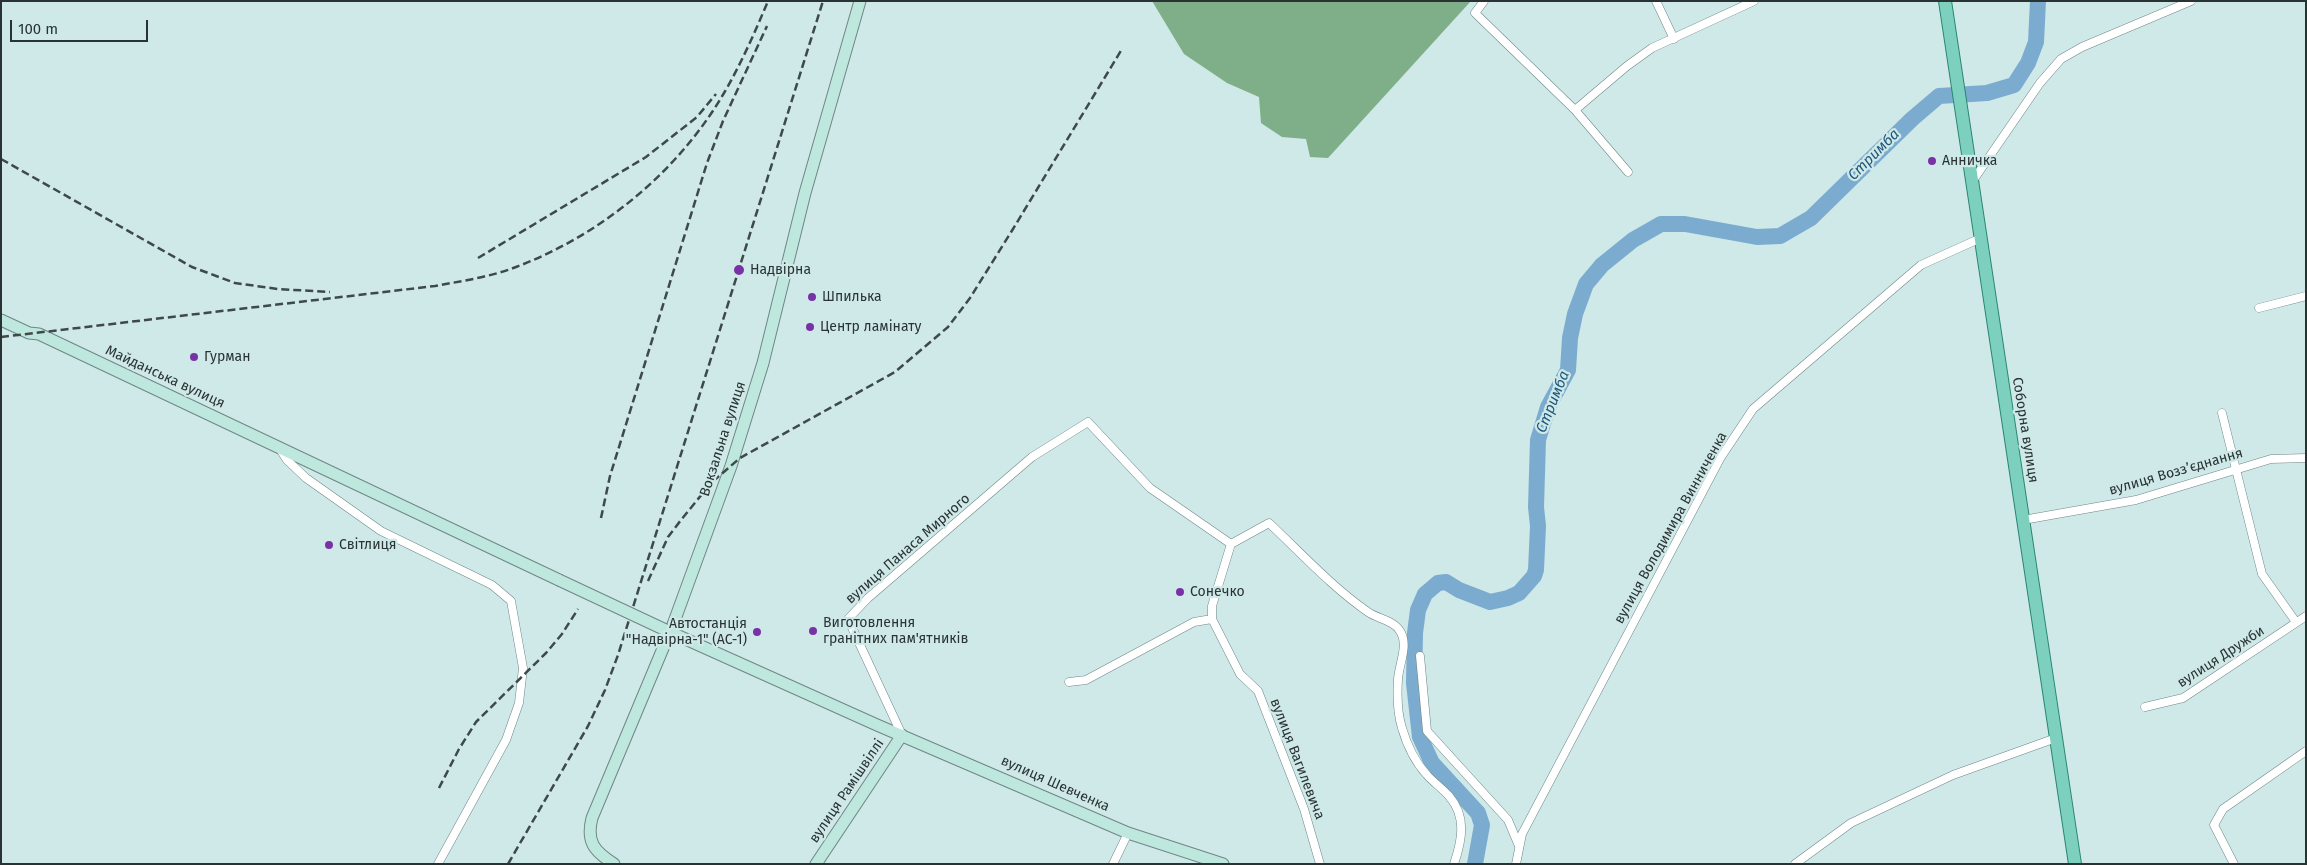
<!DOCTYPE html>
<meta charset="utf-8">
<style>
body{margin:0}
#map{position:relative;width:2307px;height:865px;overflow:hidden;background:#cfe8e8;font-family:"Fira Sans",sans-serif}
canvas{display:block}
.frame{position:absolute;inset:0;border:2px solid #293333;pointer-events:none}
.scale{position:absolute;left:10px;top:20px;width:138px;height:22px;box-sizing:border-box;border:2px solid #293333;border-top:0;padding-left:6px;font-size:15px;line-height:18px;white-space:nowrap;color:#293333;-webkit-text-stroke:4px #cfe8e8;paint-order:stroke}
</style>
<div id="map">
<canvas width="2307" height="865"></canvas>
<div class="frame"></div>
<div class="scale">100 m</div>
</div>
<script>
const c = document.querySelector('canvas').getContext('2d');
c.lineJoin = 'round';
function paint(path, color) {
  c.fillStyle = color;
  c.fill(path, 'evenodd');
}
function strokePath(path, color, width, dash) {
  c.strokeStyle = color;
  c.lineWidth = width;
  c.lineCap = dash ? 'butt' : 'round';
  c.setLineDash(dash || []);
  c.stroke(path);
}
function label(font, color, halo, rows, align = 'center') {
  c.font = font + ' "Fira Sans",sans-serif';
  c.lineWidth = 4.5;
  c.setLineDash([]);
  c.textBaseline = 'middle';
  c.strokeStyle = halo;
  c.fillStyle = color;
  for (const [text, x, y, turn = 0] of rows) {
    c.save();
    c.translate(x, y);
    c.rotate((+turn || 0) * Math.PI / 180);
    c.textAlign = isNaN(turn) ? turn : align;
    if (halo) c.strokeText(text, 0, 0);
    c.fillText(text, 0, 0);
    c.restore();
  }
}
const forest = new Path2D(`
 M1152,1H1471L1328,158L1310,157L1306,139L1282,137L1261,123L1259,97L1227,83L1184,54Z`);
const river = new Path2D(`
 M1475,864L1482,825L1478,813L1432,763L1420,737L1414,683L1415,633L1418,610L1425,594L1438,583L1446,582L1459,590L1490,602L1508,598L1519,593L1534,576L1536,570L1538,526L1536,507L1538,440L1548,407L1568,370L1570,338L1575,314L1586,284L1602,265L1633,240L1661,224H1685L1757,237L1780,236L1811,218L1912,119L1939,96L1987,93L2014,85L2028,63L2036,42L2038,1`);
const street = new Path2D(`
 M1484,1L1475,13L1575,110L1628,172
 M1656,1L1674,39
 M1575,110L1627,66L1652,48L1754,1
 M1972,182L2040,83L2061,59L2082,47L2191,1
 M2259,308L2306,296
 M2222,413L2262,574L2296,622
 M280,449L287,460L306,478L381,531L492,585L511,601L523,668L519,703L506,740L438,864
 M2023,520L2136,500L2271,459L2306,458
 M1420,656L1427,731L1508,820L1519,846
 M1069,682L1086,680L1194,622L1212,619
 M2145,707L2183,698L2306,616
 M902,735L848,619L868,598L1032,457L1088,422L1150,488L1231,544
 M1113,864L1128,833
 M1320,864L1304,809L1258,691L1240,674L1212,619V606L1231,544L1269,523C1301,553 1332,587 1368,612C1378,619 1393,620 1400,631C1409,645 1399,664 1398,679C1397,695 1397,712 1402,728C1407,745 1415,762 1427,775C1433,782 1442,788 1449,796C1467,817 1462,840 1454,864
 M1516,864L1522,834L1721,457L1753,409L1921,265L1981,238
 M1795,864L1851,823L1953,775L2056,738
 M2234,864L2214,825L2223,809L2306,751`);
const secondary = new Path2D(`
 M1,320L29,333L39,334L559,580
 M672,633L877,725L1128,833L1223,864
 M614,864C594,851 586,842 592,818L674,622L731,466L763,363L805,193L860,1
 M816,864L902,735`);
const primary = new Path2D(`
 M1945,1L2075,864`);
const rail = new Path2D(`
 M1,159L192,267L235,283L278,289L330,292
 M478,258L646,157L697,117L716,94
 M1,337L435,286C462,281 490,277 516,267C601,235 678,172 724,93C741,64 755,32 768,1
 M601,518L610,476L707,163L723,121L767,26
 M648,581L668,537L681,520L711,483L740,458L895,372L948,327L970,298L1013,229L1122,49
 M439,788L459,749L476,722L546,653L562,634L578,609
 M508,864L588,726L605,690L618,655L823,1`);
const secondaryBridge = new Path2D(`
 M559,580L672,633`);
const markers = [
 [1932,161,5,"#7932a6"],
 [739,270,6,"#7932a6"],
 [812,297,5,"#7932a6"],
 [810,327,5,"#7932a6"],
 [194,357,5,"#7932a6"],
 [329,545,5,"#7932a6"],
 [1180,592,5,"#7932a6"],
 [813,631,5,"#7932a6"],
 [757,632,5,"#7932a6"]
];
const poiNames = [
 ["Анничка",1942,161],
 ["Надвірна",750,270],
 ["Шпилька",822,297],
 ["Центр ламінату",820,327],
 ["Гурман",204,357],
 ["Світлиця",339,545],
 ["Сонечко",1190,592],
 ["Виготовлення",823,623],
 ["гранітних пам'ятників",823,639],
 ["Автостанція",747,624,"right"],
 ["\"Надвірна-1\" (АС-1)",747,640,"right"]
];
const streetNames = [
 ["Майданська вулиця",165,377,25],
 ["Соборна вулиця",2025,430,81],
 ["Вокзальна вулиця",723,439,-72],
 ["вулиця Воззʼєднання",2176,472,-16],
 ["вулиця Володимира Винниченка",1671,528,-61],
 ["вулиця Панаса Мирного",908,549,-41],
 ["вулиця Дружби",2221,657,-33],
 ["вулиця Вагилевича",1297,759,69],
 ["вулиця Шевченка",1055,784,24],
 ["вулиця Рамішвіллі",847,791,-56]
];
const waterNames = [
 ["Стримба",1874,155,-45],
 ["Стримба",1553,402,-68]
];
paint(forest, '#7faf89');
strokePath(river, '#7bacd0', 16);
strokePath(street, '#6f8686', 9);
strokePath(secondary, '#6f8686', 13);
strokePath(primary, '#288571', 14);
strokePath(street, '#fff', 8);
strokePath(secondary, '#bee8de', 11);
strokePath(primary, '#7dd0be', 12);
strokePath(rail, '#3e4a4a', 2.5, [8, 4]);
strokePath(secondaryBridge, '#6f8686', 13, []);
strokePath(secondaryBridge, '#bee8de', 11);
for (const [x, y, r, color] of markers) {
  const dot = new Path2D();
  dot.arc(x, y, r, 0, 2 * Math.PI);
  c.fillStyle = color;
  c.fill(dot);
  strokePath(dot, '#cfe8e8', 2);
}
label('14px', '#293333', '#cfe8e8', poiNames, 'left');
label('14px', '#293333', '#cfe8e8', streetNames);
label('italic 15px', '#1f577b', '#cfe8e8', waterNames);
</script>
